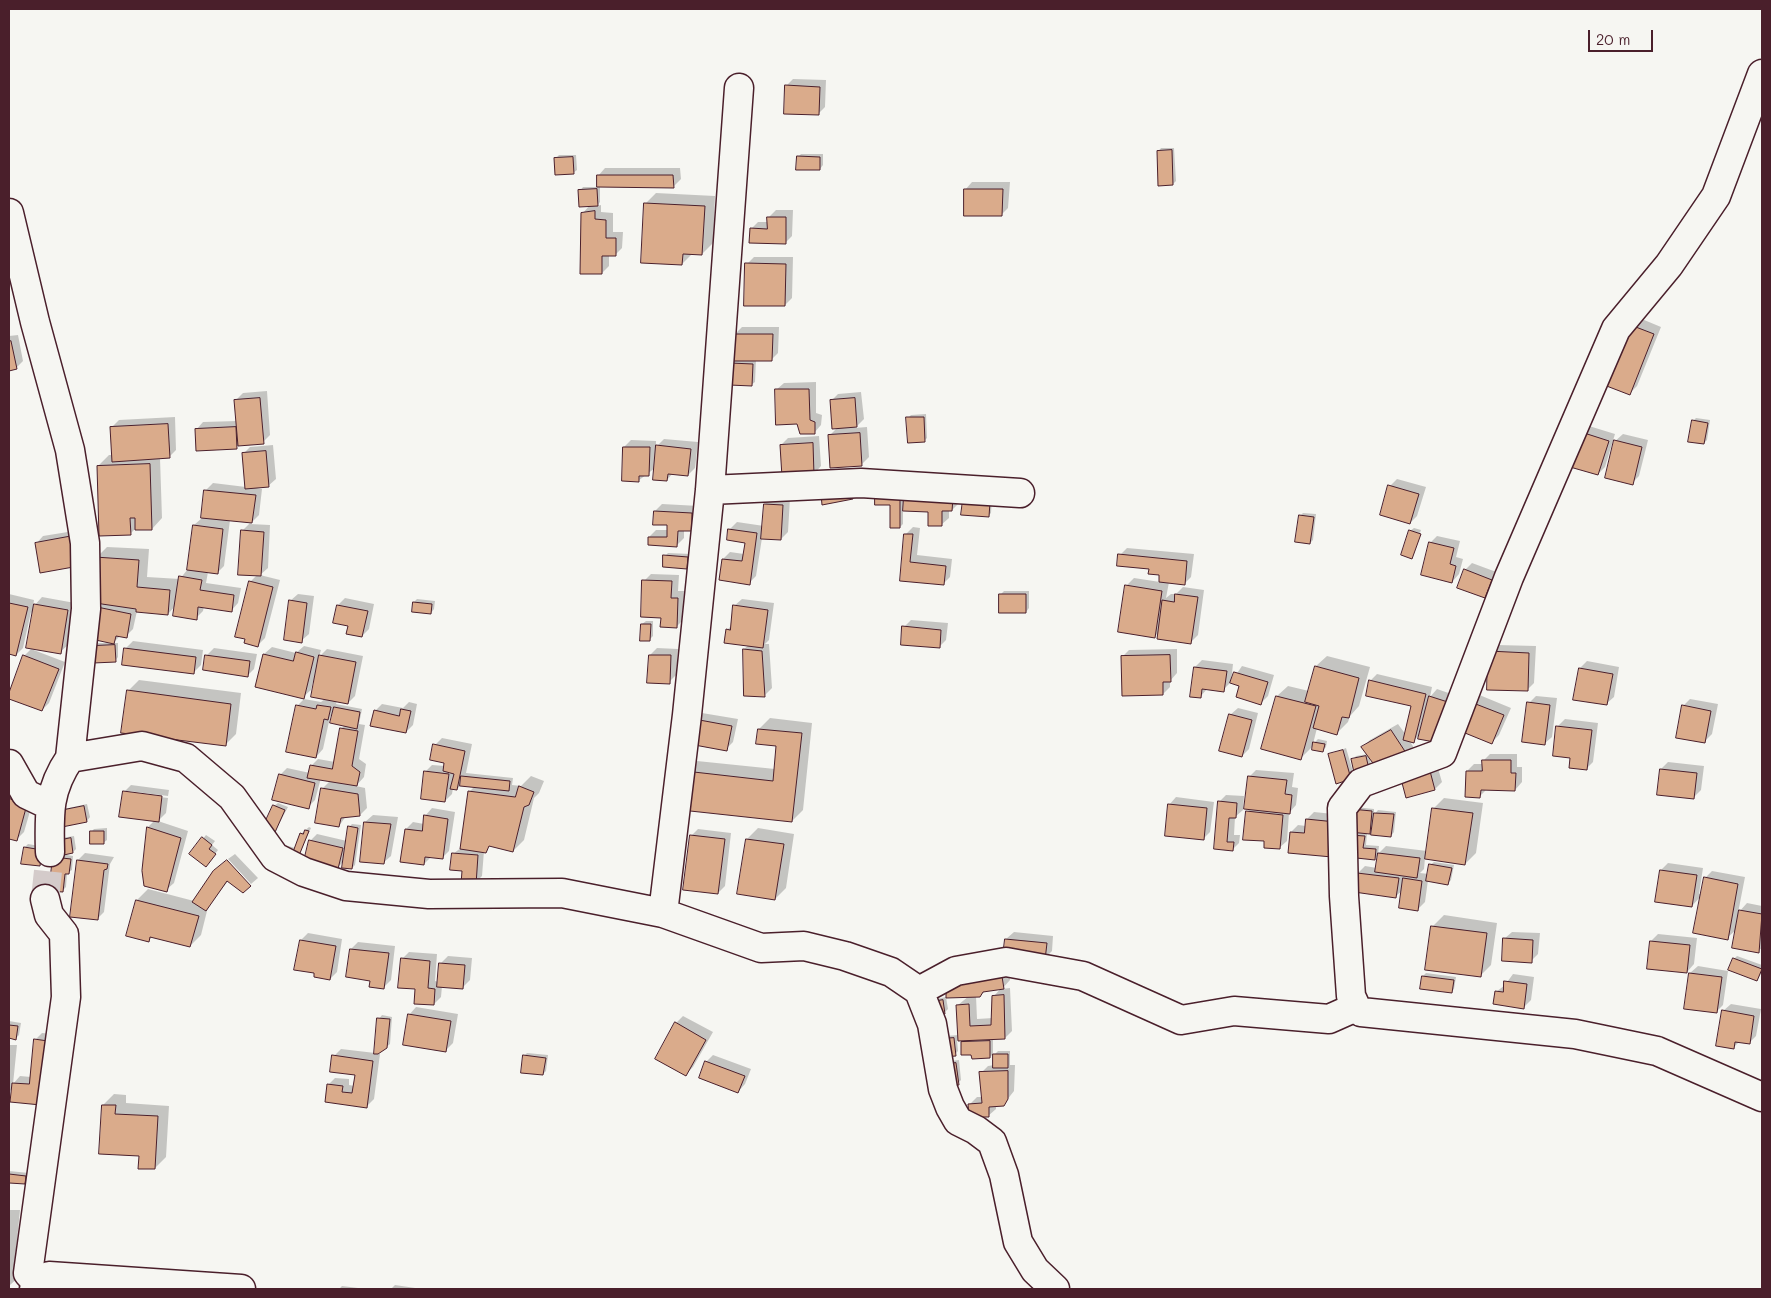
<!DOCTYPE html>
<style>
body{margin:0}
#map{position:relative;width:1771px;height:1298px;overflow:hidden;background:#f6f6f2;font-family:Mali,sans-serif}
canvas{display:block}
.frame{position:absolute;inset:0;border:10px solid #4a1f2b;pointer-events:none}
.scale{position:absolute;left:1588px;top:30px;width:65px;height:22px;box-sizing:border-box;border:2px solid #4a1f2b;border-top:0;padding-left:6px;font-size:15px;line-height:18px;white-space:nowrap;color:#4a1f2b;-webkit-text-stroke:4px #f6f6f2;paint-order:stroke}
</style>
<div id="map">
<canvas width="1771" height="1298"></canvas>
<div class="frame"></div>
<div class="scale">20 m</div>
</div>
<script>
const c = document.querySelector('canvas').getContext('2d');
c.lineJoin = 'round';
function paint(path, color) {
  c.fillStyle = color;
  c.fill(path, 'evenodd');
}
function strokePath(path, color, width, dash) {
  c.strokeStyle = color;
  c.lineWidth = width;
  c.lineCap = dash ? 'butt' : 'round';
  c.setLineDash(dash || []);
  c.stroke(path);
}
const shadow = new Path2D(`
 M793,79L826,80L825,107L818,114L786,86Z
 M1161,148H1174L1176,181L1173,184L1158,152Z
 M801,154H823V165L820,169L798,157Z
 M559,155H576L577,170L573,173L556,158Z
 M605,168H680L681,179L674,186H600V202L597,206L601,205V212L613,213V232H623L622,248L615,255H609V266L602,273L582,214L590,205L580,191L583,187H598V176Z
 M972,182H1010L1008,208L1001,215L965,190Z
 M656,193L715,196L713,243L702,254L693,253L682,264L645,204Z
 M776,210H793L792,236L785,243L751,229L758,222H769V217Z
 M754,257H793L792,298L785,305L747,264Z
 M1637,317L1661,327L1637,386L1630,393L1606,384Z
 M742,327H779L778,353L771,360H756L755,382L751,385L731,363L735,360V334Z
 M18,335L23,361L16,368L9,369V336Z
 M816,382V413L822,415L821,425L814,433L798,423L776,390L784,383Z
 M267,391L270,435L263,442L239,444L236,448L196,430L203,422L237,421L235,401L243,393Z
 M861,392L864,419L855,428L867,427L869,457L862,464L831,466L829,436L838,427L831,401L838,394Z
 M926,414L927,438L924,441L908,418L911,415Z
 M175,417L176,450L169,457L160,458L162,518L152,529H135L130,534L98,466L109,455H113L111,428L119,420Z
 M1696,418L1710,420L1707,440L1704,443L1693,421Z
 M1589,426L1615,434L1605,467L1598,474L1572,466Z
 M1623,434L1648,440L1639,476L1632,483L1613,443Z
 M819,436L821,466L814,474L781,445L788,438Z
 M664,439L698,442L695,468L688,475L673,473L667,480L655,468L638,481L624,447L631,440L656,441V447Z
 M273,445L276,479L268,486L256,488L262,489L259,515L250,524L270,525L268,568L260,575L280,580L265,638L258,645L250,582L257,575L242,531L251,522L230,520L224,566L217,573L208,572L206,583L241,588L238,603L231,611L204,606L203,611L196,618L176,605L168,614L137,611L133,629L126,636L121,635L113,643H118V657L115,661L94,647L97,643H111L99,608L104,603L96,558L107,547L149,549L147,577L180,579L187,570L194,525L202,518L206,490L213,483L246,487L243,454L250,447Z
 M1397,479L1426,487L1417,516L1410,523L1390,486Z
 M960,491L959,503L952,510H949V518L941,525L929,511L903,510V524L900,527L891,503L876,497Z
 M772,497L790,498L788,532L781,539L762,538L756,576L749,583L723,559L730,552L744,554L746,542L729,530L737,522L764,526L765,504Z
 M992,499L991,513L988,516L963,514Z
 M662,504L699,506L698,523L691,530H684V538L677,545L649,537L656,530H668V524L655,511Z
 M1303,513L1316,514L1313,540L1310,543L1300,516Z
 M913,527L920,528L917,555L952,559L950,577L943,584L901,580L906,534Z
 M1414,528L1421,530L1411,557L1410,531Z
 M80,530L85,558L36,544L43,536Z
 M1437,536L1460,541L1456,557L1463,559L1459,574L1452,582L1430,543Z
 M1127,548L1194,554L1191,577L1184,584L1169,582L1166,598L1171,594H1176L1183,587L1204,590L1198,635L1190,643L1159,632L1154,637L1127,585L1134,578L1160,582L1161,574L1120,555Z
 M668,553L691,554L690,564L687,567L665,556Z
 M1472,563L1499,573L1492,590L1485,597L1465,570Z
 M651,574L679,575L678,591H684L683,620L676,627L662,616L644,581Z
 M1004,591H1029V608L1026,612L1001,594Z
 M9,594L34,600L33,607L42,597L75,603L68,645L60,652L31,612L23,648L16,655L9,653Z
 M298,594L314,596L309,634L301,641L290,601Z
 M345,598L374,604L369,629L362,636L349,625L335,622L338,605Z
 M417,599L435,601L434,609L431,613L414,602Z
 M742,599L774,603L769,640L765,644H769L772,688L765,695H745L744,649L749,645L727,630L731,626L734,606Z
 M911,620L948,623L946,640L939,647L904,627Z
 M646,621H653V636L649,640L642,624Z
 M133,641L203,650L201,665L194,672L126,648Z
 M1497,645L1536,646L1534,683L1527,690L1488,688Z
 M304,646L321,650L319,657L327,649L363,656L355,696L348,703L337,701L336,704L362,709L359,724L365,725L359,759L366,764L364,777L356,786L365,788L367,808L360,815L346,816L339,826L323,788L331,780L321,778L315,800L308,807L280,775L287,768L310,773L311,766L318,759L335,762L341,729L345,725L334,712L330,717L323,749L316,757L297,706L304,699L321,702L325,699L315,683L313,682L311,690L303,697L257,686L264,654L272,647L296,653Z
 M214,648L257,654L254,669L247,676L205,669L207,655Z
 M657,648L678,649L676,675L669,682L650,655Z
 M31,649L65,662L49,703L42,710L9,697L24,656Z
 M1177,649V673L1170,681V687L1163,694L1122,657L1129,650Z
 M1327,656L1370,667L1359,706L1350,716L1348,722L1337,733L1317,728L1313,744L1318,739L1327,741L1326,747L1323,750L1314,745L1301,758L1277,696L1288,686L1309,691L1316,666Z
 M1202,660L1233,664L1231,682L1242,666L1274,675L1268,696L1261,703L1241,685L1231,682L1223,690L1208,688L1200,697L1195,667Z
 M1587,661L1619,667L1614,697L1606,704L1580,668Z
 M1377,674L1432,687L1430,697L1437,689L1460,697L1413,741L1409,740L1416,751L1409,758L1369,755L1372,769L1353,760L1356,756L1368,754L1363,747L1370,740L1398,724L1406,735L1413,706L1370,681Z
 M139,680L241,693L236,734L225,745L128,691Z
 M1477,694L1511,708L1499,735L1492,742L1466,732Z
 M1536,696L1557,698L1552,737L1544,744L1529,703Z
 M1690,699L1718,704L1712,734L1704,742L1683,706Z
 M409,702L417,704L413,725L406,732L375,711L382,704L403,708Z
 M1238,708L1258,713L1249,749L1242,756L1230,715Z
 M702,713L738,719L733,742L726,749L695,720Z
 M770,718L812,723L803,810L792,821L686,772L697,761L775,769L778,745L758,743L759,729Z
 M1565,719L1598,723L1593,762L1586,769L1571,757L1557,727Z
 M442,738L472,744L466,773L513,778L512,785L521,786L531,776L544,781L539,793L534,798L524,840L513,851L491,845L484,851L482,876L475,883L453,854L462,847L469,792L475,786L461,785L457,789L453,788L452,794L445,801L425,772L432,765L445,766L446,762L435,745Z
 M1346,748L1354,775L1350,778L1329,755Z
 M1490,754H1517V767H1522V782L1515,790L1487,789L1480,796L1467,771L1474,764H1483V761Z
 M1668,762L1704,766L1701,790L1694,797L1661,769Z
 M1437,765L1442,782L1435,789L1403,779Z
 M1256,770L1294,773L1292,787L1298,788L1296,805L1289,813L1287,841L1279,848L1265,840L1247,812L1250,809L1249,777Z
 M131,785L169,790L168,796L128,791V793L168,798L166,813L158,821L188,831L174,883L166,890L148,827L155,820L124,792Z
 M9,787L33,801L24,832L17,839L9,838Z
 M1226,795L1244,796L1243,810L1235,817L1234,835H1240L1239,843L1232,850L1215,848L1219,802Z
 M1176,797L1214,802L1210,832L1203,839L1169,805Z
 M1444,798L1483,803L1476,853L1465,864L1425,858L1424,869L1420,873L1429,874L1430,865L1434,862L1454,865L1451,880L1448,883L1428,880L1425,902L1418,909L1403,890L1396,896L1358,873L1365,866L1377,868L1379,855L1374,859L1349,856L1355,807L1374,809V815L1378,810L1396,812L1394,832L1391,836L1373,828L1367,833L1366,845L1379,846L1378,854L1386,846L1427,851L1433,809Z
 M278,803L288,807L272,837L274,806Z
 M87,804L90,817L87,821L59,810Z
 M432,808L455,812L449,851L442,858L431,857L424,864L406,829L413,822L424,824L425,816Z
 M1314,812L1343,815L1339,849L1291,832L1298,825L1306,826L1307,819Z
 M373,815L398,817L391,856L383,863L365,822Z
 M352,824L361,825L355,865L352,868L344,861L338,867L310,841L317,834L347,841L349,827Z
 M309,827L311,828L298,857L282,848L285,845L295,848L301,834Z
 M107,828V840L103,843L91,832L94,829Z
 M758,828L794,834L786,888L775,899L747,839Z
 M698,829L731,833L725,886L718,893L691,836Z
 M206,835L215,841L212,845L218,850L209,862L191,854Z
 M74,836L76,849L73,852L61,854L73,856L72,870L67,873L66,887L62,891L51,889L54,858L60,855L58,841L61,838Z
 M28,844L45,847L43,862L40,865L25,847Z
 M85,853L114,857L110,864L104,912L97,919L78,860Z
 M235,854L258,878L251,884L228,859Z
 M1668,863L1703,868L1699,894H1702L1705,878L1712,871L1745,877L1738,913L1747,903L1762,906V948L1758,951L1737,929L1727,938L1701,896L1692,906L1661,870Z
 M214,872L228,881L208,907L201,935L190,946L153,936L148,941L137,900L148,889L194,901Z
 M1444,915L1497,923L1491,965L1480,976L1433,926Z
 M1014,932L1053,936L1052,951L1045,958L1006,939Z
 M1512,932L1540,933L1538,954L1531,961L1504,939Z
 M308,933L342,939L337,972L330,979L316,972L301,940Z
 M1658,934L1697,938L1694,964L1687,972L1651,941Z
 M358,942L395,946L391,980L384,987L372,980L351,949Z
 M409,952L437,954L435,981L439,982L441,963L448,956L472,958L470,980L463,987L442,986L441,997L434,1004L417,988L402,959Z
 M1737,956L1762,965V972L1757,980L1734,959Z
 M1008,964L1010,980L1002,989L1010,988L1012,1031L1005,1038H993V1054L990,1057L962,1043L965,1039L957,1040L958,1051L955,1054L945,1036L959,1035L958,1005ZM1002,987L994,996L993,1018L977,1019L976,996H980L986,990Z
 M1698,966L1728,971L1723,1005L1716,1012L1690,973Z
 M1426,973L1456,977L1454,989L1451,992L1423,976Z
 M1513,974L1534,977L1531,1000L1524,1007L1496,992L1505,985Z
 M946,997L948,1009L945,1012L936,999Z
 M1731,1004L1761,1009L1756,1036L1749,1043L1740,1041L1733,1048L1723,1011Z
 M416,1007L458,1014L453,1043L446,1050L409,1015Z
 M382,1015L392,1017L390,1044L377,1054H380L374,1099L366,1107L328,1085L335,1078L349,1079V1085L355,1086L356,1074L334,1056L341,1049L375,1053L379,1019Z
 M683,1016L713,1032L693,1067L686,1074L676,1023Z
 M9,1021L21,1023L19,1035L16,1038L9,1037Z
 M42,1033L54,1034L48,1097L12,1089L9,1092V1045H17L13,1084L20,1076L31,1077L35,1040Z
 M998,1051H1010V1065H1015L1014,1091L1003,1105H996V1109L988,1116L970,1104L977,1097H983L981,1073L988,1066L995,1065V1054Z
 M527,1053L548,1055L546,1071L543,1074L524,1056Z
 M713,1055L751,1069L745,1084L738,1092L706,1062Z
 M959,1060L961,1080L958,1083L951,1061Z
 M114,1094L126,1095V1103L169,1106L166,1157L155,1168L140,1155L103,1105Z
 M9,1171L29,1173L28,1180L25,1183L9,1181Z
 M9,1210H20L15,1260L20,1262L21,1275L10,1285Z
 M395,1285L422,1289H391Z
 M342,1286L366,1289H339Z`);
const building = new Path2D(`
 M785,85L820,87L819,115L784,114Z
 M1172,150L1173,185L1158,186L1157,151Z
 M797,156L820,157V170H796Z
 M573,157L574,174L555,175L554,158Z
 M597,175H673L674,188L597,187Z
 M597,189L598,206L579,207L578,190Z
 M964,189H1003L1002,216H964Z
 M644,203L705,206L702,255L683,254L682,265L641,263Z
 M595,211V219L606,220V238H616V256H602V274H580L581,213Z
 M767,217H786V244L749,243L750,228L767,229Z
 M745,263L786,264L785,306H744Z
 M1628,324L1654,334L1630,395L1604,385Z
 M734,334H773L772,361H734Z
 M11,341L17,369L9,371V342Z
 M730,363L753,364L752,386L729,385Z
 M775,389H809L810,420L815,422V434H800L797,424L776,425Z
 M260,398L264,444L238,446L234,400Z
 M855,398L857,427L832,429L830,400Z
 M906,417H924L925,442L908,443Z
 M1692,420L1708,423L1704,444L1688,442Z
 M168,424L170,458L112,462L110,427Z
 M236,427L237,449L196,451L195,429Z
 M1581,432L1609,441L1598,475L1570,467Z
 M860,433L862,466L830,468L828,435Z
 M1614,440L1642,447L1633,485L1605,478Z
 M813,443L814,475L782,477L780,445Z
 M656,445L691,449L688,476L668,474L667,481L653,480Z
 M623,447H650L649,476H639V482L622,481Z
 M266,451L269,487L245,489L242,453Z
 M150,464L152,530H135V518H130L131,535L99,536L97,466Z
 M1388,485L1419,494L1410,524L1380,515Z
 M204,490L256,495L252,523L201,518Z
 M852,492L853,499L822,505L821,494Z
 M875,496H900V528H890V505H875Z
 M904,496L953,498L952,511H942V526H928V512L903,511Z
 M963,500L990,502L989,517L961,515Z
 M764,504L783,505L781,540L761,539Z
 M654,511L692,513V531H678L677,547L648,545V537H667V525H653Z
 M1299,515L1314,517L1310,544L1295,542Z
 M193,525L223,529L218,574L187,570Z
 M728,529L757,533L750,585L719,580L722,559L742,561L745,543L727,540Z
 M241,530L264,532L261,576L238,575Z
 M1409,530L1421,534L1412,559L1401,555Z
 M904,534H913L910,562L946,566L944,585L900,581Z
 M73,536L79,566L40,573L35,543Z
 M1429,542L1454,548L1450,564L1456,566L1452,583L1421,575Z
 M1118,554L1187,561L1185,585L1159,582V575L1148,574L1149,569L1117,566Z
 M663,555L688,557L687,569L663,567Z
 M95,557L139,560L137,587L170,590L168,615L136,612V609L95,603Z
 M1464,569L1492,580L1485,598L1457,588Z
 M179,576L202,580L200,590L234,595L232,612L198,607L197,620L173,616Z
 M642,580L672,581L671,598H678L677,628L660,627L661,618L641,617Z
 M249,581L273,587L258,647L244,643L245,639L235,637Z
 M1125,585L1162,591L1155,638L1118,632Z
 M999,594H1026V613H999Z
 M1175,594L1198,597L1191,644L1157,639L1162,600L1174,602Z
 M289,600L307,603L302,643L284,640Z
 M413,602L432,604L431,614L412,612Z
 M9,603L28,607L16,656L9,654Z
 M34,604L68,610L61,654L26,648Z
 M337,605L368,611L362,637L346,634L348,626L333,623Z
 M733,605L768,610L763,648L724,643L726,629L730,630Z
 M97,607L131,614L127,638L116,636L114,644L91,639Z
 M641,624H651L650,641H640Z
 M902,626L941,630L940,648L901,645Z
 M115,645L116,662L93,663V646Z
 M124,648L196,657L194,674L122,665Z
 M743,649L762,651L765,697L744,696Z
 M1488,651L1529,653L1528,691L1487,690Z
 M296,652L314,657L304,699L255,687L263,654L293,661Z
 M23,655L59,669L42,711L9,699V693Z
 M205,655L250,661L248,677L203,670Z
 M319,655L356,662L348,704L311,697Z
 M649,655H671L670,684L647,683Z
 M1170,655L1171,682H1163V695L1122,696L1121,656Z
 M1315,666L1359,678L1349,718L1342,717L1337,735L1313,728L1319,706L1305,702Z
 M1194,667L1227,671L1224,692L1202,689L1201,698L1190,697Z
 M1579,668L1613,674L1607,705L1573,700Z
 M1234,672L1268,682L1261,705L1236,697L1239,686L1230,683Z
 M1369,680L1426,694L1414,743L1403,740L1411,706L1366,696Z
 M127,690L231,704L226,746L121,733Z
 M1276,696L1316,706L1301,760L1261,749Z
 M1429,696L1454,704L1440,743L1418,739Z
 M1468,701L1504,715L1492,744L1465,733L1468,724L1460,720Z
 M1527,702L1550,705L1545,745L1522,742Z
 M296,705L316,709L317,705L331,707L328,720L324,719L316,758L286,752Z
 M1682,705L1711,711L1705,743L1676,738Z
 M334,707L360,712L357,729L330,723Z
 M401,709L411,711L406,733L370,726L374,710L399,716Z
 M1229,714L1252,720L1242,757L1219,751Z
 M694,719L732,726L727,751L689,744Z
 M1556,726L1592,730L1587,770L1569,768L1570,758L1553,756Z
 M340,728L358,731L352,766L360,772L357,786L307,778L310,765L332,769Z
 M758,729L802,733L792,822L681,810L685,771L773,781L776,746L756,744Z
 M1391,730L1410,759L1378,770L1361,747Z
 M1313,742L1325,744L1323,752L1312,750Z
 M433,744L465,751L457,790L450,789L454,774L443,771L444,763L430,760Z
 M1343,750L1351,779L1336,784L1328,754Z
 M1366,756L1370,774L1355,777L1351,759Z
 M1482,760H1511V773H1516L1515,791L1481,790L1480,798L1465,797L1466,771H1482Z
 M1660,769L1697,773L1694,799L1657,795Z
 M424,771L449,774L445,802L421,799Z
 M1430,771L1435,790L1406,798L1401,779Z
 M279,774L315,783L309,809L272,800Z
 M461,776L510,781L509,791L460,786Z
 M1248,776L1287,780L1285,794L1292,795L1290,814L1244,809Z
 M519,786L534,792L529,805L524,807L513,852L489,846L486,853L460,849L468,791L515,797Z
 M321,788L358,794L360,816L341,818L339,827L315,823Z
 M123,791L162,796L159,822L119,817Z
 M9,798L26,808L17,841L9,839Z
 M1218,801L1237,803L1236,818H1229L1227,842H1234L1233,851L1214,849Z
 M1168,804L1207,808L1204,840L1165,836Z
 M273,805L285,810L272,839L262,829Z
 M84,806L87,822L57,828L54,812Z
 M1432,808L1473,813L1465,865L1425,859Z
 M1351,809L1372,811L1370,834L1349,832Z
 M1246,811L1283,815L1280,849L1264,848V841L1243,840Z
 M1374,813L1394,814L1391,837L1371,835Z
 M424,815L448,819L443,859L425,857L424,865L400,862L405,829L422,831Z
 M1306,819L1336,822L1332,857L1288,853L1290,832L1304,833Z
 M364,822L391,824L384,864L360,862Z
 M348,826L358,828L352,869L342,868Z
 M147,827L181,838L167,892L144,886L142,871Z
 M305,830L309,831L298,858L293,852L300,833L303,834Z
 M90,831H104V844H90Z
 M690,835L725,839L718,894L683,890Z
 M1350,835L1365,836L1363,848L1376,849L1375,860L1347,857Z
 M202,837L212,845L209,849L216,854L206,867L189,854Z
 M71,838L73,853L59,856L57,841Z
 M746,839L784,844L775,900L737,894Z
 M309,840L343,848L338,869L304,861Z
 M24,847L42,850L40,866L21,864Z
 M452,853L478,855L476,885L461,884L462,871L450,870Z
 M1378,853L1420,858L1417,878L1375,872Z
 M53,857L71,859L69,874H65L63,892L49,891Z
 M77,860L108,864L107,869L104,870L98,920L70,917Z
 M227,860L251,886L243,893L227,881L206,911L192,902L213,871Z
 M1429,864L1452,868L1448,885L1426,881Z
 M1660,870L1697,875L1692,907L1655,902Z
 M1357,873L1399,878L1396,898L1354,892Z
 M1704,877L1738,884L1728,940L1693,933Z
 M1403,878L1422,881L1418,911L1399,908Z
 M136,900L199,916L190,947L150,937L149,942L126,936Z
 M1739,910L1762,914L1759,953L1732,948Z
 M1431,926L1487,933L1481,977L1425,970Z
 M1503,938L1533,940L1532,963L1502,961Z
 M1005,939L1047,943L1045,960L1003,956Z
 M300,940L336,946L330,980L314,977V973L294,970Z
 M1650,941L1690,945L1687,973L1647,969Z
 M350,949L389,953L384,989L369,987L370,981L346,977Z
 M401,958L430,961L428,988L435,989L434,1005L414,1004L415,989L398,988Z
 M1733,958L1762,969L1757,981L1728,970Z
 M439,963L465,965L463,989L437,987Z
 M1001,970L1004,989L983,992L980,997L946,998V982Z
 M1689,973L1722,977L1717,1013L1684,1009Z
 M1422,976L1454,980L1452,993L1420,989Z
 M1504,981L1527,984L1524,1009L1493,1004L1495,991L1503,992Z
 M1004,995L1005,1039L958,1041L956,1005L969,1004L970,1026L991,1025L992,996Z
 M943,1000L945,1014L935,1016L932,1002Z
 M1722,1010L1754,1016L1750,1044L1735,1042L1734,1049L1716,1046Z
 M408,1014L451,1021L446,1052L403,1045Z
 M377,1018L390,1019L387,1048L378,1054H374Z
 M675,1022L706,1040L686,1076L655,1059Z
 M9,1025L18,1026L16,1040L9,1038Z
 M954,1038L956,1056L942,1057L940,1039Z
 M34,1039L48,1041L41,1105L10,1102L12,1083L29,1084Z
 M990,1041V1058L972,1059L971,1055H961V1042Z
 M993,1054H1008V1068H993Z
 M332,1055L373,1061L367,1108L325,1102L327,1084L343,1086L342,1092L352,1093L355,1075L330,1072Z
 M523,1055L546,1058L543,1075L521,1073Z
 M705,1061L745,1076L738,1093L699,1078Z
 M956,1063L959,1085L949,1086L947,1064Z
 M1008,1071V1099L1004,1106L989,1107V1117H969L968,1104L982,1103L979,1072Z
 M102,1105H116L115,1114L158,1116L155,1169H138L139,1156L99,1154Z
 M9,1174L26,1176L25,1184L9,1183Z`);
const minorTunnel = new Path2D(`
 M45,899L50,852`);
const minor = new Path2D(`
 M9,213L35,322L70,450L85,543L86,609L70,758L142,746L186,758L232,797L275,857L304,872L346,886L429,894L562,893L663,913L761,948L804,946L845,956L891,972L919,991L932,1024L943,1089L950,1107L958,1121L976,1130L992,1142L1004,1175L1018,1242L1035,1270L1055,1289
 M710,490L861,483L1020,493
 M9,764L26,794L49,805
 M50,852C49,814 48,790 70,758
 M663,913L687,715L710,490L739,88
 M919,991L956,971L1006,962L1083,976L1181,1020L1234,1011L1329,1019L1356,1007L1351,996L1344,896L1342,808L1361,783L1442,753L1509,577L1616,329L1669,265L1716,196L1762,74
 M1356,1007L1361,1012L1575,1034L1657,1051L1762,1097
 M34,1289L38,1284L28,1273L66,997L64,934L49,915L45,899
 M45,1289L38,1284L49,1276L241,1289`);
paint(shadow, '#0003');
paint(building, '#daab8b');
strokePath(building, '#4a1f2b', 1);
strokePath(minorTunnel, '#d4cbca', 28, [28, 14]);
strokePath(minor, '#4a1f2b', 31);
strokePath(minor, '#f6f6f2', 28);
</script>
